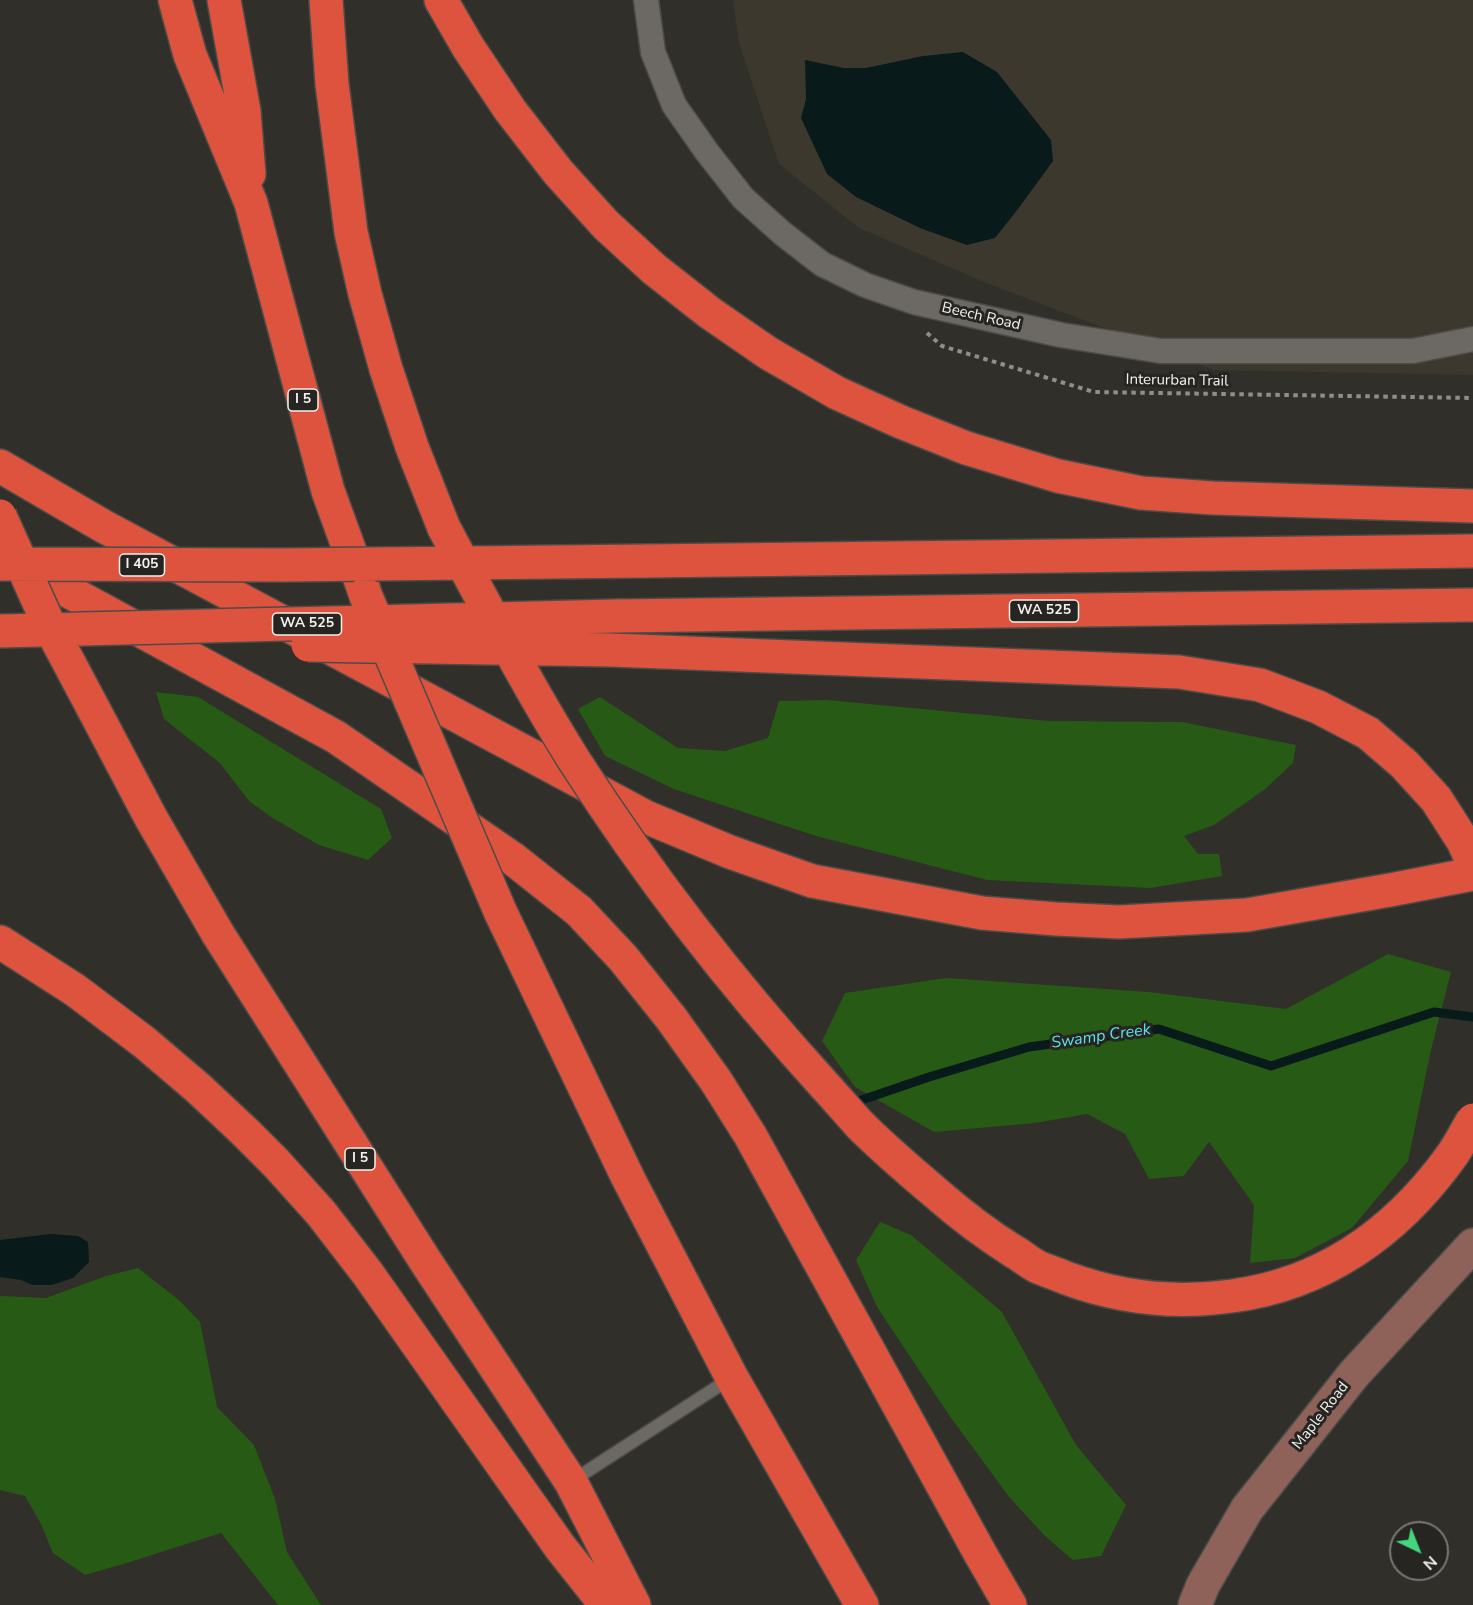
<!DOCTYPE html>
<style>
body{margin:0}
#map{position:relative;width:1473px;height:1605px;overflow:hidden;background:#312f2a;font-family:"Nunito Sans",sans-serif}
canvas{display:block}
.north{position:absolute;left:1389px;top:1521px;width:60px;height:60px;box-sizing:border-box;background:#272521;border:2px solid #797773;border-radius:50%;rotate:137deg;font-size:16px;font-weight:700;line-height:24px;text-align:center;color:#f3f1ee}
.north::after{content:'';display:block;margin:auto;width:21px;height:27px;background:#41d77c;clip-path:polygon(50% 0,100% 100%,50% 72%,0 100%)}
</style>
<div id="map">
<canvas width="1473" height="1605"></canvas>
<div class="north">N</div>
</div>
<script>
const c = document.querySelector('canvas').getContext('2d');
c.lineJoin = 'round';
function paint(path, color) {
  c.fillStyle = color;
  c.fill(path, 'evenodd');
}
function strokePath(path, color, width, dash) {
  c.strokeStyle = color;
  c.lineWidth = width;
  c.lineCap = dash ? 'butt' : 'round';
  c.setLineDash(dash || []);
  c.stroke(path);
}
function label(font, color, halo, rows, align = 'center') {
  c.font = font + ' "Nunito Sans",sans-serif';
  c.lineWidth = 6;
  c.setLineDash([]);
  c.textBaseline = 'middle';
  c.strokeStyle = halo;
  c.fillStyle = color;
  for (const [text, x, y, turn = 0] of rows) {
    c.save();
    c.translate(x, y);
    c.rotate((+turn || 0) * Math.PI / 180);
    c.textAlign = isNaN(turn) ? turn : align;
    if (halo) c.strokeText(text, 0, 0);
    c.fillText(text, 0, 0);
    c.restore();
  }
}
const built = new Path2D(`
 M733,0H1473V375L1214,370L989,284L859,228L779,164L739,43Z`);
const green = new Path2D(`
 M156,692L198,697L381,809L392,838L368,860L319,845L271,817L249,801L220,763L164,719Z
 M600,697L678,748L725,751L768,738L779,701L827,700L1049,721L1182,722L1296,745L1293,763L1264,790L1214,825L1184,836L1198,854H1219L1222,876L1151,888L987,880L816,836L674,789L605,756L578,709Z
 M1388,954L1451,972L1431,1050L1408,1161L1352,1228L1295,1258L1250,1263L1254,1205L1209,1142L1184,1176L1149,1179L1125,1134L1087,1114L1035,1123L934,1132L855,1087L822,1041L845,993L946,978L1149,992L1286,1009Z
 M880,1222L911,1235L1002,1312L1076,1445L1126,1505L1101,1556L1073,1560L1045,1536L1009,1497L949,1415L877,1307L856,1260Z
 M138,1268L180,1301L200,1322L217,1407L254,1445L275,1499L287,1552L321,1605H278L221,1533L130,1562L85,1575L53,1553L41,1524L25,1496L0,1490V1296L46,1298L106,1276Z`);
const water = new Path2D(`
 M963,52L997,72L1051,140L1053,161L1018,209L995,238L967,245L920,228L856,197L827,174L801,118L806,99L805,60L844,68H866L923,56Z
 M50,1234L78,1236L88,1242L89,1262L73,1278L52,1285H33L21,1280L0,1277V1240Z`);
const stream = new Path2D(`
 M850,1104L929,1077L1029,1047L1159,1029L1271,1066L1434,1012L1473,1017`);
const path = new Path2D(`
 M927,333L942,346L1094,392L1473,398`);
const lane = new Path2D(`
 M572,1481L731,1378`);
const street = new Path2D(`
 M646,0L653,52L674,105L707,152L743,198L782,233L822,264L865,285L914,302L1061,335L1161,351H1413L1473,339`);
const secondary = new Path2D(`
 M1195,1605L1203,1585L1247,1509L1354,1374L1473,1245`);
const highway = new Path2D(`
 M175,0L190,55L251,203L328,491L364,590
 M224,0L244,111L249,174
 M326,0L332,84L351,232L365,294L386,369L412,447L444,528
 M441,0L468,47L510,110L558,172L606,225L654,269L710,313L768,353L837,393L901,422L966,448L1058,476L1141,493L1213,498L1473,506
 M0,466L103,526L646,817L730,852L812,881L982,913L1056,919L1119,922L1247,915L1390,890L1473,874
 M11,560L336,737L512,858L579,911L623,958L671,1018L716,1081L750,1135L981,1555L1010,1605
 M645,561L1473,551
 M615,616L1473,605
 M611,650L1179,672L1260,685L1318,707L1368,733L1404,764L1436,799L1463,841L1473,863
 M93,708L151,818L218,934L426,1262L571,1482L634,1605
 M500,911L628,1178L732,1378L862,1605
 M0,942L75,990L144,1042L198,1088L245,1132L276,1163L321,1213L368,1274L560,1547L606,1605`);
const highwayBridge = new Path2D(`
 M0,516L50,627L93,708
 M444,528C486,606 527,685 574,760C648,876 733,985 826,1087C837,1099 848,1112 860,1125C884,1149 911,1172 937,1194C961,1215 986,1234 1013,1251C1022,1256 1030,1263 1038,1267C1047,1271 1057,1274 1066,1278C1120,1298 1176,1304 1232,1296C1324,1284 1396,1232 1450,1158C1459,1146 1465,1133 1473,1120
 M0,564L285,565L645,561
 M365,594L500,911
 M0,631L615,616
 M308,645L611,650`);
const shields = [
 [303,400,30],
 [142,565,45],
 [1044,611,69],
 [307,624,69],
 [360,1159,30]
];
const shieldNames = [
 ["I 5",303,400],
 ["I 405",142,565],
 ["WA 525",1044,611],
 ["WA 525",307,624],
 ["I 5",360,1159]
];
const streetNames = [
 ["Beech Road",981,317,13],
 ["Interurban Trail",1177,381,1],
 ["Maple Road",1321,1416,-52]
];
const waterNames = [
 ["Swamp Creek",1101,1037,-8]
];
paint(built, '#3d382e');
paint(green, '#275a14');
paint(water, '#091a1b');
strokePath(stream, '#091a1b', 9);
strokePath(lane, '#4d4b48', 15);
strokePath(street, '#4d4b48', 27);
strokePath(secondary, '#4d4b48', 36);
strokePath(highway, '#4d4b48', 36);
strokePath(path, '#908e8a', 4, [4.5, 4.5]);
strokePath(lane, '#6c6964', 12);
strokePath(street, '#6c6964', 24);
strokePath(secondary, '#8e6259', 33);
strokePath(highway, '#dd533e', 33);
strokePath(highwayBridge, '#4d4b48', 36, []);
strokePath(highwayBridge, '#dd533e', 33);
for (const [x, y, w] of shields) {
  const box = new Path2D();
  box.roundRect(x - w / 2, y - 11, w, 22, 4.5);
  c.fillStyle = '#272521';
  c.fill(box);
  strokePath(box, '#f3f1ee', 1.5);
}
label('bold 14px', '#f3f1ee', null, shieldNames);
label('15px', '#f3f1ee', '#272521', streetNames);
label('italic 16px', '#5ce3e9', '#272521', waterNames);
</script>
